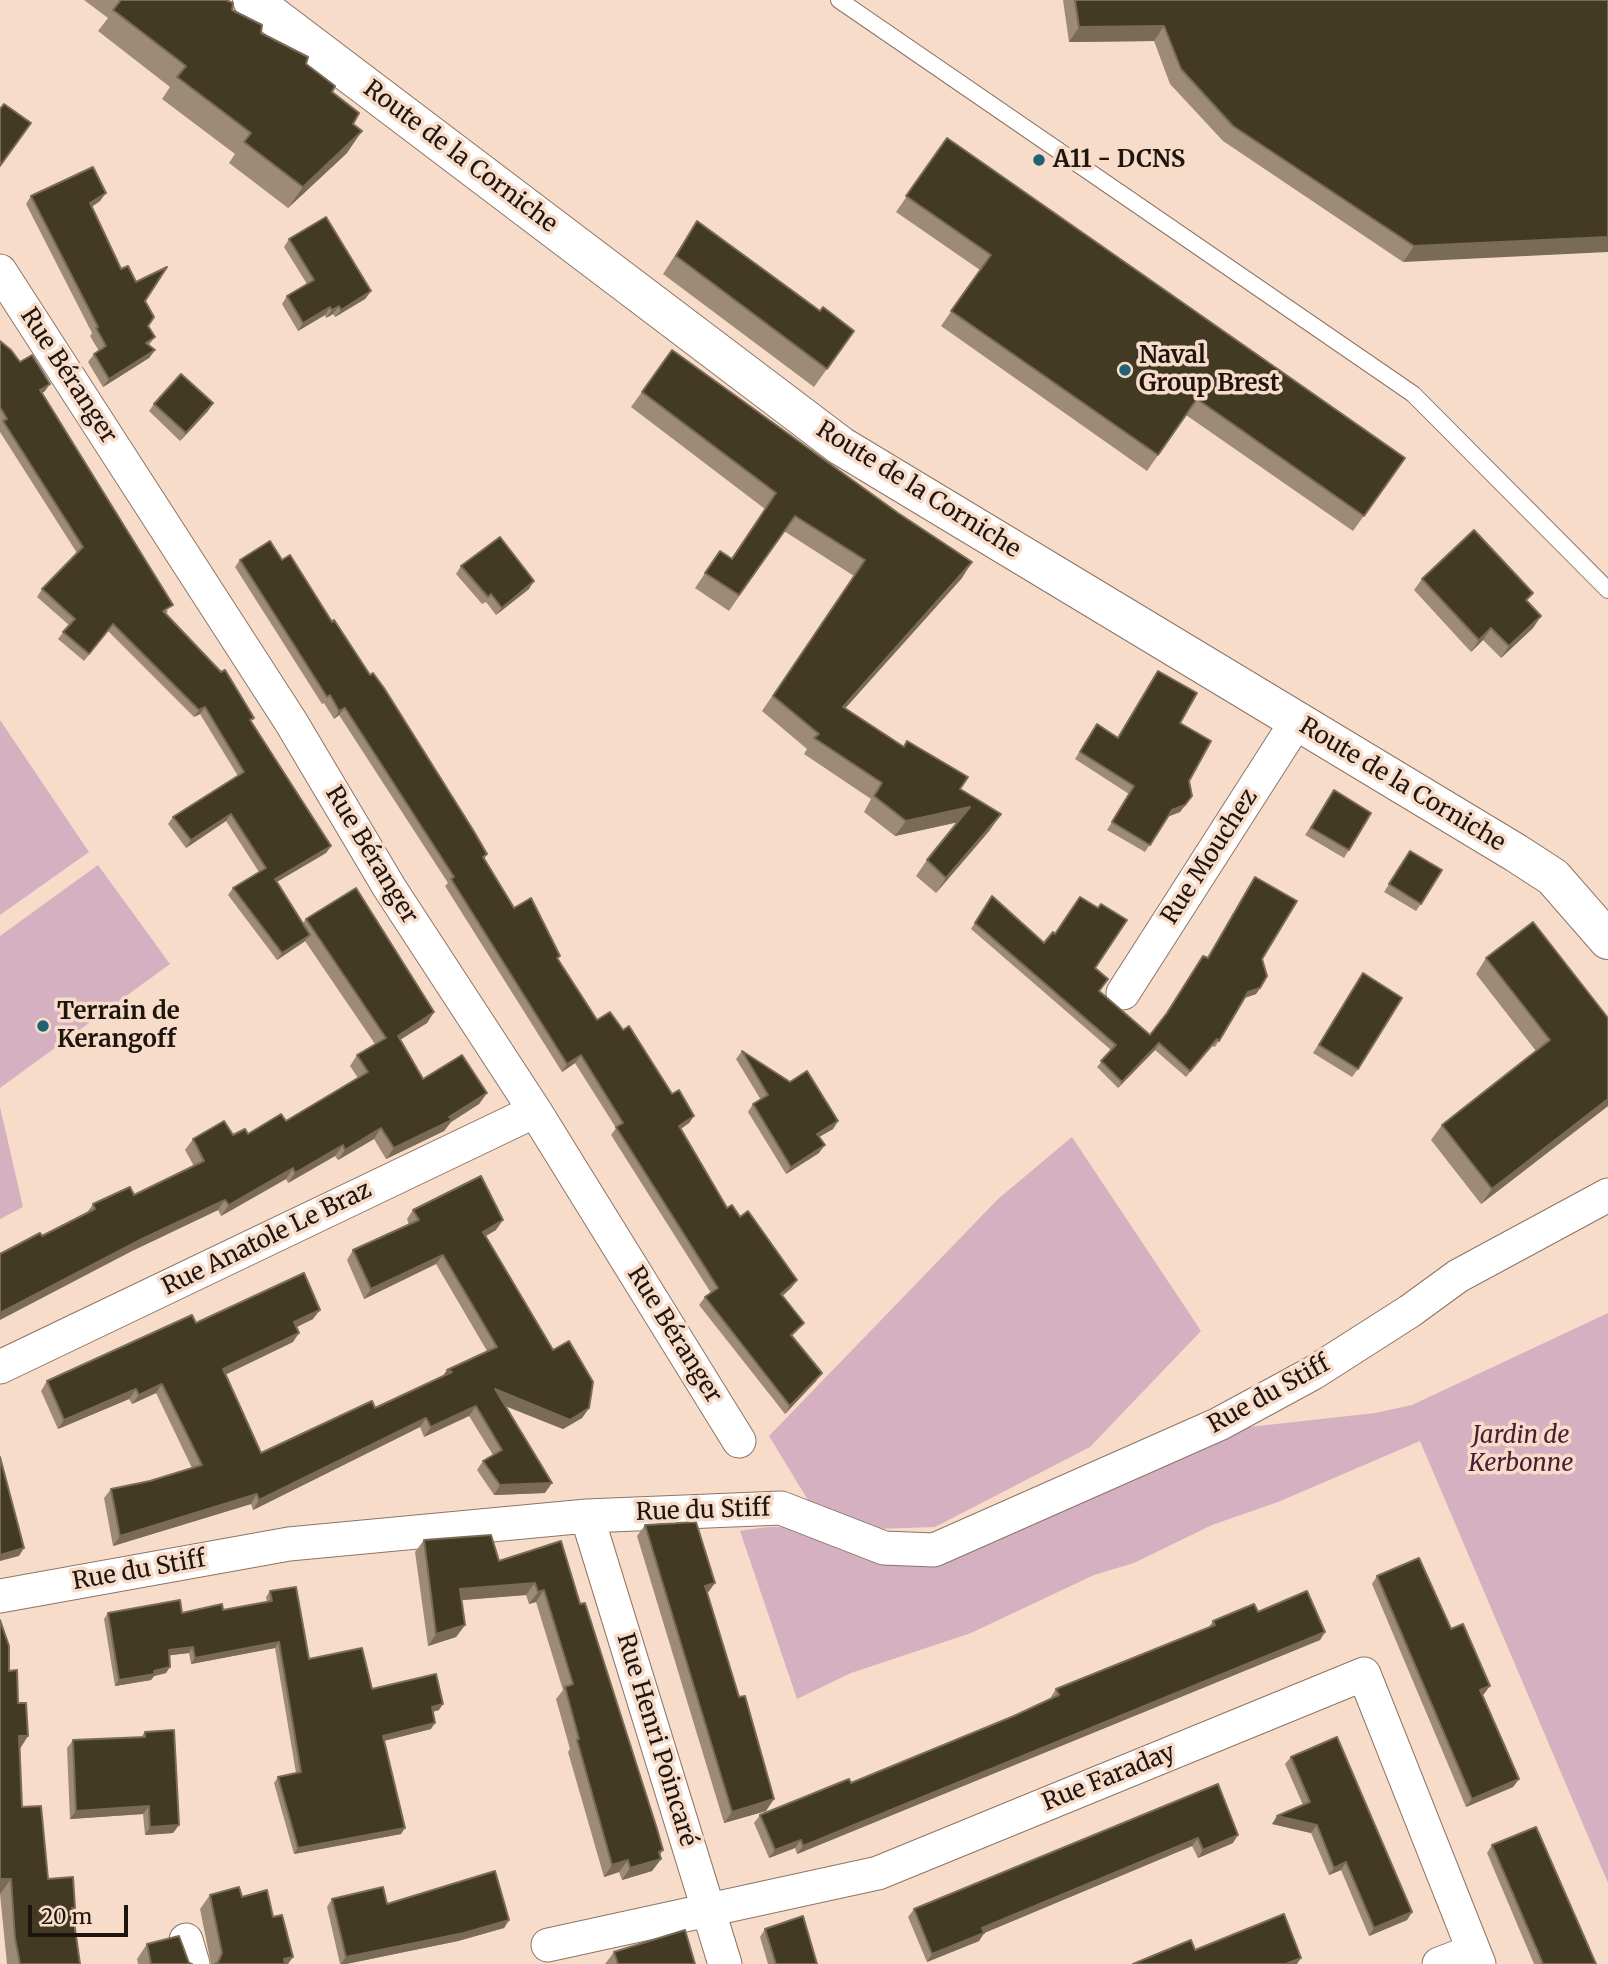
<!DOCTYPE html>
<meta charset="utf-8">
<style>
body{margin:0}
#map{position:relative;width:1608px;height:1964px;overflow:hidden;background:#f8dcca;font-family:Merriweather,serif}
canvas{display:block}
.scale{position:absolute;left:28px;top:1905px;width:100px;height:32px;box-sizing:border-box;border:4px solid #1f150f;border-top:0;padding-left:9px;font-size:21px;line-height:24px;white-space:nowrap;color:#1f150f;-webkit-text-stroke:5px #f8dcca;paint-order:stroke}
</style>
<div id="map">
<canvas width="1608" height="1964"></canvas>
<div class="scale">20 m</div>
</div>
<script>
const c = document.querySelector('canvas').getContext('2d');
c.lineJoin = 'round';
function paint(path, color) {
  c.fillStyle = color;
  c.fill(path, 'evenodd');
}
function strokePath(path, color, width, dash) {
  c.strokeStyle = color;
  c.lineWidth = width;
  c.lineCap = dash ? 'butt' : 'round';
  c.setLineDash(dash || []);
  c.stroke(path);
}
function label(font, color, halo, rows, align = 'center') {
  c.font = font + ' Merriweather,serif';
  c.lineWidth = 7;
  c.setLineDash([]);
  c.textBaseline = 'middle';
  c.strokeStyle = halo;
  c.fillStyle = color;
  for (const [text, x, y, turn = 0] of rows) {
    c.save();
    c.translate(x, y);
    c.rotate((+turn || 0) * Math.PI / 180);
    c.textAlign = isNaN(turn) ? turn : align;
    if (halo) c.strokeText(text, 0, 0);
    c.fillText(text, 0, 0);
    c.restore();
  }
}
const green = new Path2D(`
 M0,720L89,852L0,915Z
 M98,865L170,964L0,1088V936Z
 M0,1107L23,1207L0,1219Z
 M1072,1137L1201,1331L1090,1447L935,1527L875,1529L811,1505L769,1436L998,1199Z
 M1608,1313V1883L1420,1441L1278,1502L1212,1525L1134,1563L1094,1575L971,1633L851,1673L797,1699L740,1531C803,1519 819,1533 875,1557L1240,1428L1375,1413L1412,1405Z`);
const service = new Path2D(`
 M839,0L1413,394L1608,590`);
const minor = new Path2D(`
 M0,271L291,722L389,887L535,1111L739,1441
 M1123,993L1297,721
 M0,1367L535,1111
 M587,1516L725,1964
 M0,1596L289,1544L587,1516L781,1508L884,1548L934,1550L1219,1424L1313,1373L1410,1311L1458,1276L1608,1195
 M186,1940L193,1964
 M548,1945L878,1873L1364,1674L1479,1964
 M1439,1964L1473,1951`);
const tertiary = new Path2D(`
 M252,0L841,446L1516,853L1553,877L1608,940`);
const wall = new Path2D(`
 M84,0H226L232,10L261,33L306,64L332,92L353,124L347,153L288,208L229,163L235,154L162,99L170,87L98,31L108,18Z
 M1063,0H1608L1403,262L1223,141L1170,84L1154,41L1069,42Z
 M947,138L1405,458L1353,531L1186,415L1147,471L941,326L980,270L896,212Z
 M31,196L100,201L92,207L121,269L145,301L148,326L155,337L149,345L155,350L149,358L103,387L88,362L94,354L99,351L90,336L92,333L26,204Z
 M697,221L820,311L854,331L814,387L663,274Z
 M289,239L371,291L365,299L335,317L333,314L326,318L325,315L298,331L282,304L287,296L307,284L284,247Z
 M0,341L45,391L42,393L168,612L166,613L251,722L331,846L326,853L276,882L303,923L306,919L434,1012L427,1023L400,1040L423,1079L487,1093L479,1104L451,1122L444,1131L386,1159L374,1139L338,1160L335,1156L288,1183L286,1179L221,1216L218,1210L134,1250L42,1236L86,1214L93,1204L134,1195L194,1166L185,1150L193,1139L248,1134L286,1121L358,1078L350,1066L357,1055L375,1044L305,941L277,960L228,895L233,888L259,872L226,821L186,848L168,824L173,817L238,776L200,714L194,717L108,631L84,661L58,639L69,625L37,597L42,589L77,553L0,432Z
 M672,350L962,578L845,708L960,789L990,830L936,893L916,876L927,860L957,822L895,836L864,812L871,799L804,754L807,749L762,711L854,576L784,531L729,611L695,588L720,551L731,559L765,509L631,407Z
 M154,404L208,411L180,441L149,411Z
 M240,560H282L332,622L487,854L484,859L514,908L558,959L597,1020L623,1030L672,1094L694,1116L689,1123L681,1129L727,1208L740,1217L797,1280L791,1288L782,1296L798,1330L792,1336L816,1381L785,1414L699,1305L705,1297L711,1293L611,1135L616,1128L575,1063L562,1072L445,886L448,883L339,715L334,719L324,703L322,704L235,567Z
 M461,566L529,589L496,615L486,602L482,604L456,574Z
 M1422,579L1527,602L1541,616L1533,628L1501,658L1483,640L1471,652L1414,590Z
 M1158,671L1180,723L1192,796L1180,812L1167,817L1145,852L1107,830L1129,794L1075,759L1092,731L1118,737Z
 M1334,790L1349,850L1344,858L1305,835Z
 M1410,851L1421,904L1416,911L1384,892Z
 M1255,877L1262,959L1260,988L1256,994L1245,998L1215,1047L1212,1046L1186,1077L1155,1050L1118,1088L1097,1067L1111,1050L971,929L987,903L1044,943L1095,968L1099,991L1150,1035L1165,1016L1208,957Z
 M1486,958L1608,1018V1106L1481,1204L1431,1140L1442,1125L1536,1051L1476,974Z
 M1363,973L1358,1069L1352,1077L1313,1053Z
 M742,1051L838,1121L833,1129L819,1137V1153L786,1174L748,1112L753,1104L761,1100L736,1059Z
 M413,1210L496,1230L486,1236L553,1350L589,1408L582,1418L563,1429L505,1406L545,1493L494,1495L477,1470L483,1461L493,1455L469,1416L424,1437L420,1427L253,1510L251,1504L113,1546L104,1498L111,1489L150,1481L192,1468L156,1393L132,1404L129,1399L58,1429L41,1391L47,1381L196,1323L313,1319L297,1327L293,1342L225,1375L261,1453L375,1408L442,1377L487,1351L436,1264L364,1299L347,1260L353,1250L409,1225L407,1219Z
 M645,1525L707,1594L766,1811L724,1823L637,1536Z
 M424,1540L499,1561L561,1541L661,1859L652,1871L622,1880L619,1872L604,1877L568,1752L570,1749L556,1699L563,1690L536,1602L529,1604L526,1595L461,1600L465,1625L456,1637L428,1646L415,1552Z
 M1377,1576L1451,1629L1484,1694L1482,1695L1519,1779L1513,1787L1466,1807L1372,1584Z
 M270,1591L309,1659L372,1689L439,1710L433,1712L431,1729L384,1741L401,1834L294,1854L274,1783L278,1777L296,1773L275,1648L191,1664L189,1653L169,1655L166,1673L154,1676L151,1680L115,1686L104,1619L108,1613H182L223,1610L267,1602L266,1597Z
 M1258,1612L1325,1632L1320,1640L797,1854L795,1848L769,1858L754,1823L760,1815L851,1783L1014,1716L1051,1699V1697L1056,1689L1209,1627L1213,1621Z
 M0,1620L9,1671L28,1736L20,1749L22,1807L48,1879L73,1911L80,1964H7L0,1894Z
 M145,1732L179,1825L173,1833L145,1835L143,1814L70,1819L67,1748L73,1740L141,1737Z
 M1291,1757L1412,1912L1407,1920L1369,1936L1341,1870L1329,1875L1311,1833L1272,1824L1303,1805L1285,1764Z
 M1218,1784L1233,1843L1198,1858L1192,1846L984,1933L979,1941L927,1962L908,1917L914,1909Z
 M1492,1845L1596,1964H1534L1487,1853Z
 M210,1895L242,1897L273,1917L288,1964H211L200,1909Z
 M332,1899L387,1904L509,1920L504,1928L458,1941L346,1964H340L327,1907Z
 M765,1929L817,1964H768L760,1937Z
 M147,1944L189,1963L192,1964H138L137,1959Z
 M614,1952L695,1964H605Z`);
const shadedWall = new Path2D(`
 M1164,26L1154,41L1069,42L1079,27Z
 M362,131L347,153L288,208L303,187Z
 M106,193L100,201L84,211L90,203Z
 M1608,237V252L1403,262L1414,246Z
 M371,291L365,299L335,317L341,310Z
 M339,306L333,314L326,318L332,310Z
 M330,307L325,315L298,331L303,323Z
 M155,350L149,358L103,387L109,379Z
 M50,384L45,391L35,398L40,390Z
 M213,403L208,411L180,441L186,433Z
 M972,562L962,578L833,722L843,707Z
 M534,581L529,589L496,615L502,608Z
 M1541,616L1533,628L1501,658L1509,646Z
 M1491,628L1483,640L1471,652L1479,640Z
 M205,707L200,714L194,717L199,710Z
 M345,708L339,715L334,719L339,711Z
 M1192,796L1180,812L1167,817L1172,810Z
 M970,807L959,822L895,836L906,821Z
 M231,814L226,821L186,848L191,840Z
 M1001,814L990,830L936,893L946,878Z
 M331,846L326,853L270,886L275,879Z
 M310,935L304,942L277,960L282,953Z
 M1260,988L1256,994L1244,998L1248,992Z
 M434,1012L427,1023L390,1046L398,1036Z
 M1159,1043L1155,1050L1118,1088L1122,1082Z
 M581,1055L575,1063L562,1072L567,1064Z
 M487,1093L479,1104L451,1122L444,1131L386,1159L394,1148L449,1117Z
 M1608,1099V1106L1481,1204L1492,1189Z
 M694,1116L689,1123L674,1133L679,1126Z
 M838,1121L833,1129L812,1141L817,1134Z
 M381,1128L374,1139L338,1160L345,1150Z
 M343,1145L335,1156L288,1183L295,1173Z
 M825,1145L819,1153L786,1174L791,1167Z
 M293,1168L286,1179L221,1216L229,1205Z
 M225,1200L218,1210L134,1250L0,1320V1313L142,1239Z
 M503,1220L496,1230L477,1241L483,1232Z
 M443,1255L436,1264L364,1299L371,1289Z
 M797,1280L791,1288L776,1302L781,1294Z
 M320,1310L313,1319L288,1331L294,1322Z
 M299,1333L293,1342L216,1379L223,1369Z
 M447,1370L452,1372L440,1380Z
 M822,1373L816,1381L785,1414L790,1406Z
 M162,1384L156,1393L132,1404L139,1395Z
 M136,1389L129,1399L58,1429L64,1420Z
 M495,1389L589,1408L582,1418L563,1429L488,1399Z
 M476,1406L469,1416L424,1437L431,1427Z
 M426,1418L420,1427L253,1510L259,1500Z
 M552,1483L545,1493L494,1495L500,1485Z
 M257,1494L251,1504L113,1546L120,1536Z
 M24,1548L19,1556L0,1561V1555Z
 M535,1583L526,1595L451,1601L460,1589Z
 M715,1583L707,1594L705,1586Z
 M544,1590L536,1602L529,1604L538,1592Z
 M465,1625L456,1637L428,1646L436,1634Z
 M1325,1632L1320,1640L797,1854L803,1846Z
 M279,1642L275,1648L191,1664L195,1658Z
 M193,1647L189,1653L165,1656L169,1650Z
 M170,1667L166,1673L154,1676L151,1680L115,1686L119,1680Z
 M1490,1686L1484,1694L1474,1698L1480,1690Z
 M443,1704L439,1710L427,1713L432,1707Z
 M435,1723L431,1729L379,1742L383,1736Z
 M19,1736H28L18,1751Z
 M1519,1779L1513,1787L1466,1807L1472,1799Z
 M774,1799L766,1811L724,1823L732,1812Z
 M149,1806L143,1814L70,1819L76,1811Z
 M1277,1816L1317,1825L1311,1833L1272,1824Z
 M179,1825L173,1833L145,1835L150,1827Z
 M405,1828L401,1834L294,1854L298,1848Z
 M1238,1835L1233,1843L1198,1858L1203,1850Z
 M1198,1838L1192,1846L977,1936L982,1928Z
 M801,1840L795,1848L769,1858L775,1850Z
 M663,1850L656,1860L661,1859L652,1871L622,1880L630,1868Z
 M628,1860L619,1872L604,1877L612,1865Z
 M1346,1862L1341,1870L1329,1875L1334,1868Z
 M0,1879H11L0,1894Z
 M1412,1912L1407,1920L1369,1936L1374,1928Z
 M509,1920L504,1928L458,1941L346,1964H341L346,1957Z
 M984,1933L979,1941L927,1962L932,1954Z
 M293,1957L288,1964H281L284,1959Z
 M1301,1958L1297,1964H1286Z`);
const building = new Path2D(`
 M121,0H226L233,3L232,10L262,25L261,33L308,57L306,64L335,86L332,92L359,113L353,124L362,131L303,187L244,142L251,133L177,77L186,66L113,10Z
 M1075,0H1608V237L1414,246L1233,126L1181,69L1164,26L1079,27Z
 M4,104L31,123L0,166V109Z
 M947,138L1405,458L1364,516L1197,399L1158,455L951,311L991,255L906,196Z
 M93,167L106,193L90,203L121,269L128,266L136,282L167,267L145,301L154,317L148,326L155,337L146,343L155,350L109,379L94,354L106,346L96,328L98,327L31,196Z
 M326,217L371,291L341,310L339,306L332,310L330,307L303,323L287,296L314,280L289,239Z
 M697,221L820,311L823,307L854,331L827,369L676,256Z
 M0,341L11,350L20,362L32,355L50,384L40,390L173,605L163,611L221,672L225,670L254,718L250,720L331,846L275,879L310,935L282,953L233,888L266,868L231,814L191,840L173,817L244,772L205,707L199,710L113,624L89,654L63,632L75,619L42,589L83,547L3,421L7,419L0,407Z
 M672,350L898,513L972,562L843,707L904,747L907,741L968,777L960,789L1001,814L946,878L927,860L970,807L906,821L874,796L882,783L814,738L819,734L773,696L865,560L795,516L739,595L705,573L720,551L732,559L776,493L642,392Z
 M181,374L213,403L186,433L154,404Z
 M1474,530L1533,593L1526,600L1541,616L1509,646L1491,628L1479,640L1422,579Z
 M500,537L534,581L502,608L491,594L488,597L461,566Z
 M270,541L282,560L290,555L332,622L334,620L370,675L373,673L384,688L473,830L487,854L483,857L514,908L531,898L560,956L557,958L597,1020L610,1012L623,1030L629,1026L672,1094L679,1090L694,1116L679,1126L727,1208L732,1205L740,1217L748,1211L797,1280L781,1294L804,1323L791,1335L822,1373L790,1406L705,1297L718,1288L616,1127L623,1123L581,1055L567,1064L451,879L454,877L345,708L339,711L330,695L327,697L240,560Z
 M1158,671L1197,693L1180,723L1211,741L1189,781L1192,796L1185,805L1172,810L1150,845L1112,822L1134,786L1080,752L1097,724L1118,738Z
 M1334,790L1371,813L1349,850L1311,828Z
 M1410,851L1442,870L1421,904L1389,884Z
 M1255,877L1297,901L1262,959L1267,976L1260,988L1248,992L1219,1041L1217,1039L1190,1071L1159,1043L1122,1082L1101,1061L1116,1045L975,923L992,896L1044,943L1053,932L1055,934L1080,897L1098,908L1101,904L1127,920L1095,968L1108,979L1099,991L1150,1035L1167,1013L1203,956L1208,958Z
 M356,888L434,1012L398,1036L423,1079L462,1055L487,1093L449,1117L452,1120L394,1148L381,1128L345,1150L343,1145L295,1173L293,1168L229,1205L225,1200L142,1239L0,1313V1254L40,1233L42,1236L95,1209L93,1204L130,1187L134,1195L204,1161L193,1139L224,1121L233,1135L245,1129L248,1134L281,1114L286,1121L368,1072L357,1055L386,1038L306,919Z
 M1533,922L1608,1018V1099L1492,1189L1442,1125L1550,1040L1486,958Z
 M1363,973L1402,998L1358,1069L1319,1045Z
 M742,1051L790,1082L807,1071L838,1121L817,1134L825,1145L791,1167L753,1104L768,1095Z
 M481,1176L503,1220L483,1232L553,1350L569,1341L593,1382L589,1408L570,1420L495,1389L552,1483L500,1485L483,1461L502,1450L476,1406L431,1427L426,1418L259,1500L257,1494L120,1536L111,1489L150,1481L202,1465L162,1384L139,1395L136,1389L64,1420L47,1381L192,1315L196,1323L304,1273L320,1310L294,1322L299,1333L223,1369L261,1453L372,1401L375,1408L452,1372L447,1370L497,1347L443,1255L371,1289L353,1250L419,1220L413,1210Z
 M0,1457L24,1548L0,1555Z
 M696,1522L715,1583L705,1586L739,1697L745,1696L774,1799L732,1812L645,1525Z
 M491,1535L499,1561L561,1541L580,1604L585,1603L657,1829L663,1850L659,1852L661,1859L630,1868L628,1860L612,1865L577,1740L579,1739L565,1687L573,1684L544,1590L538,1592L535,1583L460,1589L465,1625L436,1634L424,1540Z
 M1419,1558L1451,1629L1463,1624L1490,1686L1480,1690L1519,1779L1472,1799L1377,1576Z
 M296,1587L309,1659L362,1648L372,1689L436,1674L443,1704L432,1707L435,1723L383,1736L405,1828L298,1848L278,1777L301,1772L279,1642L195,1658L193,1647L169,1650L170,1667L154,1671L155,1674L119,1680L108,1613L180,1600L182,1613L222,1604L223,1610L272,1601L270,1591Z
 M1307,1591L1325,1632L803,1846L801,1840L775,1850L760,1815L849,1779L851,1783L1014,1716L1059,1695L1056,1689L1215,1625L1213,1621L1254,1604L1258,1612Z
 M0,1620L9,1646V1671L17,1670L18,1703H26L28,1736H19L22,1807L41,1806L48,1879L73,1877L75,1908H72L80,1964H20L15,1938L11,1879H0Z
 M174,1730L179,1825L150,1827L149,1806L76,1811L73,1740L145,1737V1732Z
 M1337,1737L1412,1912L1374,1928L1346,1862L1334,1868L1317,1825L1277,1816L1310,1802L1291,1757Z
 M1218,1784L1238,1835L1203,1850L1198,1838L982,1928L984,1933L932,1954L914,1909Z
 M1536,1827L1596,1964H1543L1492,1845Z
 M495,1871L509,1920L464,1933L346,1957L332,1899L383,1887L387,1904Z
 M239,1887L242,1897L267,1890L273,1917L282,1915L293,1957L284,1959L285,1964H215L218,1962L222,1953L210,1895Z
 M1284,1914L1301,1958L1286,1964H1133L1191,1940L1195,1950Z
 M803,1916L817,1964H776L765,1929Z
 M685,1930L695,1964H618L614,1952Z
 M179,1936L189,1963L192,1964H151L147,1944Z`);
const markers = [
 [1039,160,7,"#1e6274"],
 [1125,370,7,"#1e6274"],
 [43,1026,7,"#1e6274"]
];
const streetNames = [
 ["Route de la Corniche",460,157,37],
 ["Rue Béranger",68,376,57],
 ["Route de la Corniche",918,490,32],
 ["Route de la Corniche",1402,785,31],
 ["Rue Béranger",371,855,59],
 ["Rue Mouchez",1210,857,-57],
 ["Rue Anatole Le Braz",267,1239,-26],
 ["Rue Béranger",674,1335,58],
 ["Rue du Stiff",1269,1395,-29],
 ["Rue du Stiff",703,1511,-2],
 ["Rue du Stiff",139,1571,-10],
 ["Rue Henri Poincaré",656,1740,73],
 ["Rue Faraday",1109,1778,-22]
];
const poiNames = [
 ["A11 - DCNS",1053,160],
 ["Naval",1139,356],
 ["Group Brest",1139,384],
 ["Terrain de",57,1012],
 ["Kerangoff",57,1040]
];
const parkNames = [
 ["Jardin de",1521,1436],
 ["Kerbonne",1521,1464]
];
paint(green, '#d5b0c0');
strokePath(service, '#8d7464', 18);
strokePath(minor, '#8d7464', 35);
strokePath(tertiary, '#8d7464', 40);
strokePath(service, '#fff', 16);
strokePath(minor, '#fff', 33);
strokePath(tertiary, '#fff', 38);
paint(wall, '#9e8b76');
paint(shadedWall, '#796b55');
paint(building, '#433a23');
strokePath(building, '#796b55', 2);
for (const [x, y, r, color] of markers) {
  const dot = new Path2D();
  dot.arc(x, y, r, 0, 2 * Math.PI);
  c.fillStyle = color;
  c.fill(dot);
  strokePath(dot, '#f8dcca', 2.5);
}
label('24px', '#1f150f', '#f8dcca', streetNames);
label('bold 24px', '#1f150f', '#f8dcca', poiNames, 'left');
label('italic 24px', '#4b1b34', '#f8dcca', parkNames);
</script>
